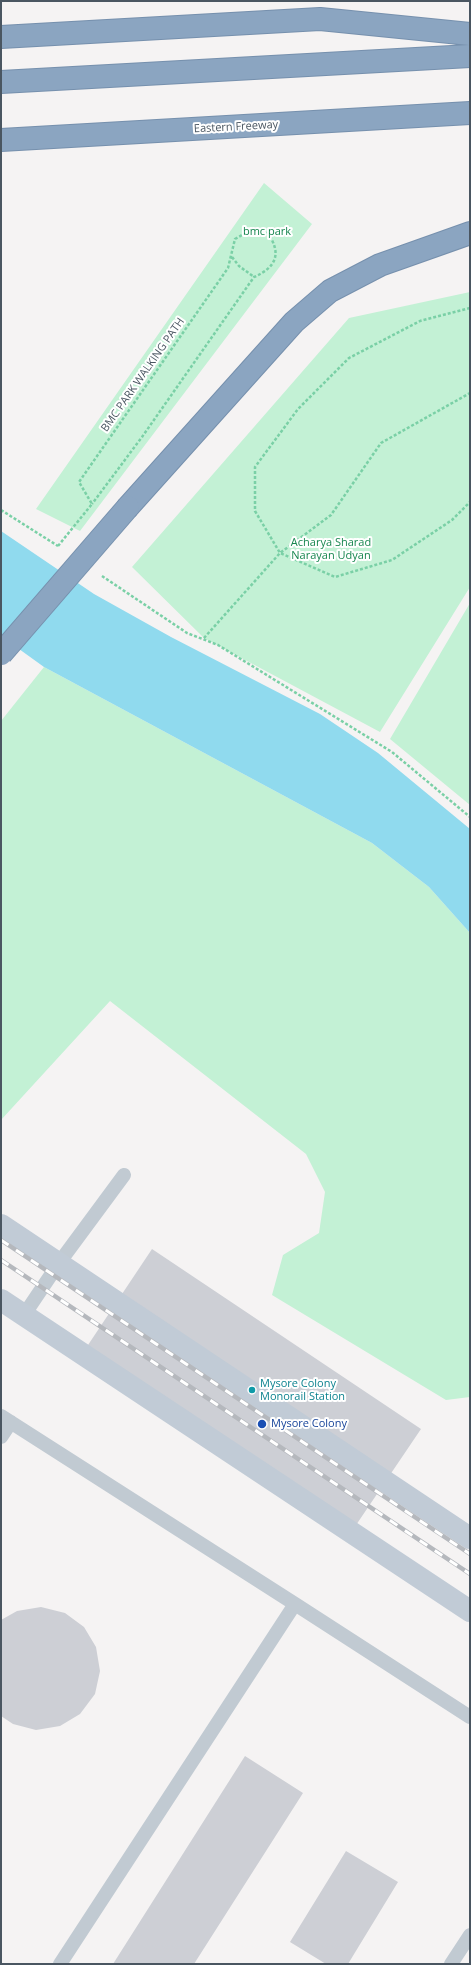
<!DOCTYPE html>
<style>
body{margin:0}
#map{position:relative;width:471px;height:1965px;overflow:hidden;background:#f5f3f3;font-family:"Open Sans",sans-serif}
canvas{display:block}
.frame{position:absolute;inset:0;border:2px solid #4a5661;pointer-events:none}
</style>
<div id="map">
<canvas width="471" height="1965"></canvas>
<div class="frame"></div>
</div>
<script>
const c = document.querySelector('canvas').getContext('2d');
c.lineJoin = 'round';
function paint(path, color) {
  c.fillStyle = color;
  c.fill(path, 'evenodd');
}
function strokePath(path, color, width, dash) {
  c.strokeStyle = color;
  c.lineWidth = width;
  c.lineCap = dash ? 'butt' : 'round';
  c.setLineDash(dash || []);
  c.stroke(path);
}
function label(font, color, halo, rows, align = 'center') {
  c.font = font + ' "Open Sans",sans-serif';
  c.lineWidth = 4;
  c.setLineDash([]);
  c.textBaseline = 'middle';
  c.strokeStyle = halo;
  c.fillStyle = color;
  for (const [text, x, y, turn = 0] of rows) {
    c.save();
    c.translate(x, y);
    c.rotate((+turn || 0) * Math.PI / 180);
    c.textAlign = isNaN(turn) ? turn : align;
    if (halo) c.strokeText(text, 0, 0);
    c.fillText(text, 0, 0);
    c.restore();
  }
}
const green = new Path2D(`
 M264,183L312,224L80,531L36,509Z
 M470,292V587L380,732L204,638L132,567L349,318Z
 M470,603V805L390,739Z
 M44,667L372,843L429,887L470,933V1397L446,1400L272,1295L283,1255L319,1233L325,1192L306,1154L110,1001L1,1120V721Z`);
const water = new Path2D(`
 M1,531L94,594L171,637L320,714L378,753L470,829V933L429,887L372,843L44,667L1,636Z`);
const building = new Path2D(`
 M152,1249L421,1429L352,1531L84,1351Z
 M41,1607L65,1613L84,1627L96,1647L100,1671L95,1694L80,1714L60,1726L36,1730L13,1724L1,1716V1620L17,1611Z
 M245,1756L303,1793L194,1964H113Z
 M346,1851L398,1882L348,1964H326L290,1942Z`);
const path = new Path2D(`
 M232,257L239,266L254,277
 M470,308L420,321L349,358L298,409L255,467V511L280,553L335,577L392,560L452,520L470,502
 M1,510L58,546
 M58,546L92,504L79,482L228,268L235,239L253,229L267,232C282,253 277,267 254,277L142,437L92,504
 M102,576L187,633L218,645L392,752L470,817
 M204,638L280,553L331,515L381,443L470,393`);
const lane = new Path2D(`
 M24,1315L59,1263L124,1175
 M1,1416L295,1604L60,1964
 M1,1437L11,1422
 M295,1604L470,1717
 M451,1964L470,1935`);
const secondary = new Path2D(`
 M1,1225L470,1538
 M1,1300L470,1611`);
const highway = new Path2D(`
 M1,37L320,19L470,34
 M1,82L470,56
 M1,140L470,113
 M128,507L294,322L330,291L380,265L470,233`);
const rail = new Path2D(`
 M1,1240L470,1554
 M1,1260L470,1574`);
const highwayBridge = new Path2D(`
 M1,654L128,507`);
const markers = [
 [252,1390,4,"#0f9aa8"],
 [262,1424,5,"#1a4fb4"]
];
const streetNames = [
 ["Eastern Freeway",236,127,-3],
 ["BMC PARK WALKING PATH",143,375,-55]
];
const parkNames = [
 ["bmc park",267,232],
 ["Acharya Sharad",331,543],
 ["Narayan Udyan",331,556]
];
const cultureNames = [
 ["Mysore Colony",260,1384],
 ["Monorail Station",260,1397]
];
const transitNames = [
 ["Mysore Colony",271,1424]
];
paint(green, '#c3f1d5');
paint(water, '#90daee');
paint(building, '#cdcfd5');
strokePath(highway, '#7690ad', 24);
strokePath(path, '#7ad0a6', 2.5, [3, 2]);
strokePath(lane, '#c1cad2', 14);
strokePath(secondary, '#c1cbd6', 22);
strokePath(highway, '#8ba5c1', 22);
strokePath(rail, '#b5b8bd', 4.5);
strokePath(rail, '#fff', 3, [9]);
strokePath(highwayBridge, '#7690ad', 24, []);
strokePath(highwayBridge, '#8ba5c1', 22);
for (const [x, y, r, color] of markers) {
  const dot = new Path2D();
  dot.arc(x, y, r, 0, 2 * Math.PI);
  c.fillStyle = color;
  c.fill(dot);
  strokePath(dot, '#fff', 1.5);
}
label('11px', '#4a5661', '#fff', streetNames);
label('11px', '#17864f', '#fff', parkNames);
label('11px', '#0d838f', '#fff', cultureNames, 'left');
label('11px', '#164399', '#fff', transitNames, 'left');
</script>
